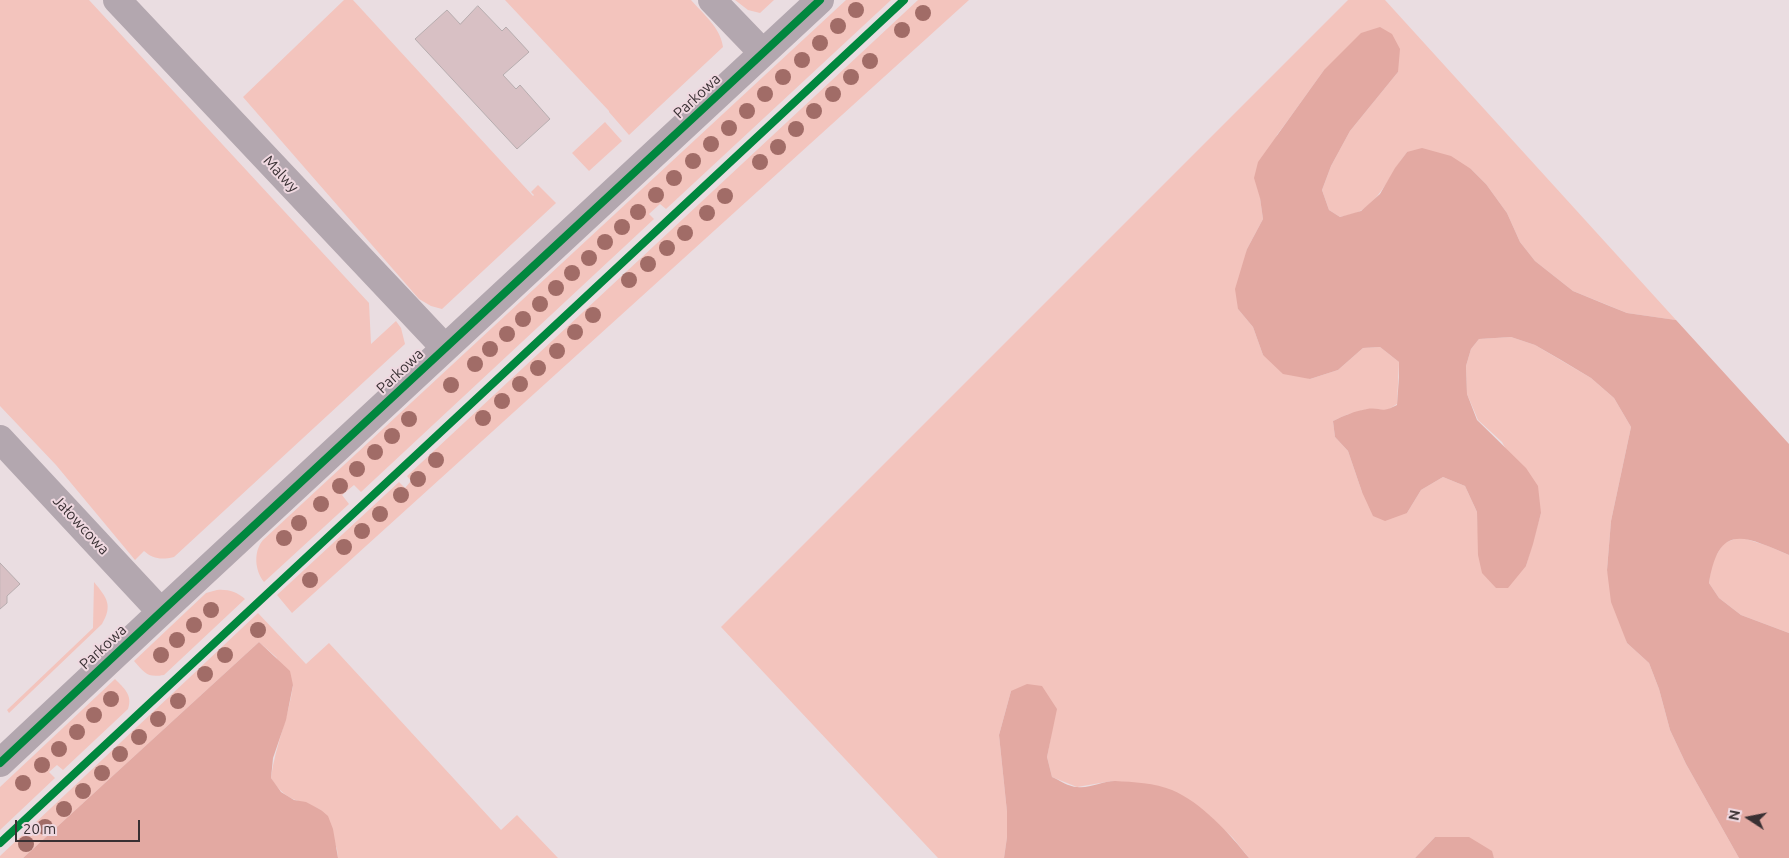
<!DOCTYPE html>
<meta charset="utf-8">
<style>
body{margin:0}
#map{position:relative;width:1789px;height:858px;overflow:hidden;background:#eadde1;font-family:Ubuntu,sans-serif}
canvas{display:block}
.north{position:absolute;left:1724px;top:793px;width:50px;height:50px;-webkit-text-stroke:4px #efd8e0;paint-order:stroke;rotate:281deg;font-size:14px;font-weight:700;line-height:20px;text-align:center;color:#393033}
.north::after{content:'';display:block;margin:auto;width:18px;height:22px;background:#393033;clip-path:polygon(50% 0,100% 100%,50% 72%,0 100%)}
.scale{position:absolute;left:15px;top:820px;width:125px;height:22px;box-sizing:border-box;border:2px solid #393033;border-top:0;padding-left:6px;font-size:15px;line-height:18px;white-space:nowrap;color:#393033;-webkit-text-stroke:4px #efd8e0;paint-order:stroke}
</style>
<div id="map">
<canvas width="1789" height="858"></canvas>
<div class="north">N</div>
<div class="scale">20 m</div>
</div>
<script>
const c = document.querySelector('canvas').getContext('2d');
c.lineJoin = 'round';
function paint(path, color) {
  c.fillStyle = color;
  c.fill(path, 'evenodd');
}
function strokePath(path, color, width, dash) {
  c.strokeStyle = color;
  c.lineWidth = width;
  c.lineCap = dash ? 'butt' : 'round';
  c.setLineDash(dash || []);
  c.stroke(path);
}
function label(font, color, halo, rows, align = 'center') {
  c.font = font + ' Ubuntu,sans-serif';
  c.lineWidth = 4;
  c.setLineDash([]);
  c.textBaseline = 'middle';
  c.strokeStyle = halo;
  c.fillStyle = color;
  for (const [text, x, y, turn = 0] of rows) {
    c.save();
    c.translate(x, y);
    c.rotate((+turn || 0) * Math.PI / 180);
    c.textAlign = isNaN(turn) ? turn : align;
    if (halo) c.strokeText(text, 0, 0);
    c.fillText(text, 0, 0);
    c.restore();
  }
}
const green = new Path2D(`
 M0,0H89L369,303L371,344L396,321L401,328L405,344L174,557C161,560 153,559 144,551L135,560L56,465L0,406Z
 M344,0H353L533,196L534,195L531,192L538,185L556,203L442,309L431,306L419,299L243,97Z
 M505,0H691C704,15 720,27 723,47L629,135L609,112V111Z
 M735,0H774L760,13L748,10Z
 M846,0H891L666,209L660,204L649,214L654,219L361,492L354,485L342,495L349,504L264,582C255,571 253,552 263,540Z
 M918,0H969L292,613L277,595L399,482L405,488L411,481L407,476Z
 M1348,0H1385L1676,320L1627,313L1573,291L1535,261L1520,242L1507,213L1486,184L1471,169L1407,152C1392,171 1383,196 1362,210C1356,214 1347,215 1340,217L1329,210L1322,190L1331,166L1350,131L1398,72L1324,70L1291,116L1277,135L1260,198L1263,219L1247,249L1238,309L1253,327L1263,355L1310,379L1338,370L1363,348L1380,347L1399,362L1397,404L1386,411L1368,409L1346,415L1333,421L1335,437L1348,451L1362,492L1407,513L1421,490L1443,477L1465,486L1477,512L1478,531L1526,566L1541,513L1502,442L1478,420L1467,394L1466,366L1471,349L1479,339L1511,337L1535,345L1591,378L1614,398L1631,427L1611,521L1607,570L1627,643L1649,663L1659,689L1670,730L1686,764L1739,858H1494L1491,851L1435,837L1415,858H1249L1233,838L1213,819L1186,798L1112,781L1077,787L1052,777L1047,757L1056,709L1011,691L999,735L1007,812V837L1004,858H938L721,627Z
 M605,122L622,141L589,171L572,153Z
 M1740,537L1768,546L1789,555V633L1741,615L1719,598L1709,583L1712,562L1724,543Z
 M94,582C107,598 113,605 102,624L9,713L7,710L93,628Z
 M217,590C228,589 237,592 245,599L164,675C147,678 145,673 134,661L206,593Z
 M258,613L306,664L329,643L501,830L517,815L558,858H338L337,849L321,810C299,799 285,802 271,778C275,746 289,717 293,685L276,657L259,642L23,858H0V856Z
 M115,679C124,688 133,695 128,709L63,770L57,765L49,772L55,778L0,830V787Z`);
const forest = new Path2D(`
 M1380,27L1392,34L1400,49L1398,72L1350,131L1331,166L1322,190L1329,210L1340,217L1361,211L1380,194L1395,168L1407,152L1422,148L1451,156L1471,169L1486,184L1507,213L1520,242L1535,261L1573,291L1607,305L1627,313L1676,320L1789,444V555C1744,536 1719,522 1709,583L1719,598L1741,615L1789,633V858H1739L1686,764L1670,730L1659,689L1649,663L1627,643L1611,602L1607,570L1611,521L1631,427L1614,398L1591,378L1561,360L1535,345L1511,337L1479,339L1471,349L1466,366L1467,394L1477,420L1526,468L1538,486L1541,513L1533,544L1526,566L1508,588H1496L1482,573L1478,555L1477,512L1465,486L1443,477L1421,490L1407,513L1385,521L1373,516L1362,492L1348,451L1335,437L1333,421C1343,416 1355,411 1367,409C1382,407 1380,414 1397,405L1399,377V362L1380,347L1363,348L1338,370L1310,379L1283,374L1263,355L1253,327L1238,309L1235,289L1247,249L1263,219L1260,198L1254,178L1258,162L1324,70L1361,33Z
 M259,642L290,671L293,685L286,720L273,758L271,778L281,792L294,800L306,802L321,810L328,816L333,829L338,858H23Z
 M1027,684L1042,686L1057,709L1047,757L1052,777C1059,780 1069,787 1077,787C1089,789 1102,781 1115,781C1133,782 1155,783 1172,790C1201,802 1230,834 1249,858H1004L1007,837V812L999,735L1011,691Z
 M1435,837H1469L1492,851L1494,858H1415Z`);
const building = new Path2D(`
 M478,6L502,31L506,27L529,52L503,75L516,89L520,85L550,119L517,149L415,39L447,10L460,24Z
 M0,563L20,584L7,596V603L0,609Z`);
const minor = new Path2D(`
 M117,0L445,348
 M712,0L763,53
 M0,439L161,612
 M0,763L161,612L820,0`);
const cycleway = new Path2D(`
 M0,763L161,612L820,0
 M0,843L904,0`);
const trees = [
 [856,10],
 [923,13],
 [838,26],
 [902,30],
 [820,43],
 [802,60],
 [870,61],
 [783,77],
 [851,77],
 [765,94],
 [833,94],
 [747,111],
 [814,111],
 [729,128],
 [796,129],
 [711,144],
 [778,147],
 [693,161],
 [760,162],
 [674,178],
 [656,195],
 [725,196],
 [638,212],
 [707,213],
 [622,227],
 [685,233],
 [605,242],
 [667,248],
 [589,258],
 [648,264],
 [572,273],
 [629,280],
 [556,288],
 [540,304],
 [593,315],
 [523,319],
 [575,332],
 [507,334],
 [490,349],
 [557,351],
 [475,364],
 [538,368],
 [520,384],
 [451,385],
 [502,401],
 [483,418],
 [409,419],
 [392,436],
 [375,452],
 [436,460],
 [357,469],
 [418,479],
 [340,486],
 [401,495],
 [321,504],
 [380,514],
 [299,523],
 [362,531],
 [284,538],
 [344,547],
 [310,580],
 [211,610],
 [194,625],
 [258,630],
 [177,640],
 [161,655],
 [225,655],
 [205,674],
 [111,699],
 [178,701],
 [94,715],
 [158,719],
 [77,732],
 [139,737],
 [59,749],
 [120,754],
 [42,765],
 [102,773],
 [23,783],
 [83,791],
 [64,809],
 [45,827],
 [26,844]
];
const streetNames = [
 ["Parkowa",697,96,-43],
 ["Malwy",281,174,47],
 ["Parkowa",400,371,-43],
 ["Jałowcowa",81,525,47],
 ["Parkowa",103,647,-43]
];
paint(green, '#f3c4bd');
paint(forest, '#e3a9a2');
paint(building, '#d8c0c4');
strokePath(building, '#b6acae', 1);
strokePath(minor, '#b3a7af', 28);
strokePath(cycleway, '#00873e', 8);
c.fillStyle = '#a16c67';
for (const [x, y] of trees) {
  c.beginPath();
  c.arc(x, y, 8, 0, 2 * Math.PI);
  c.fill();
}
label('15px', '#393033', '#efd8e0', streetNames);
</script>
